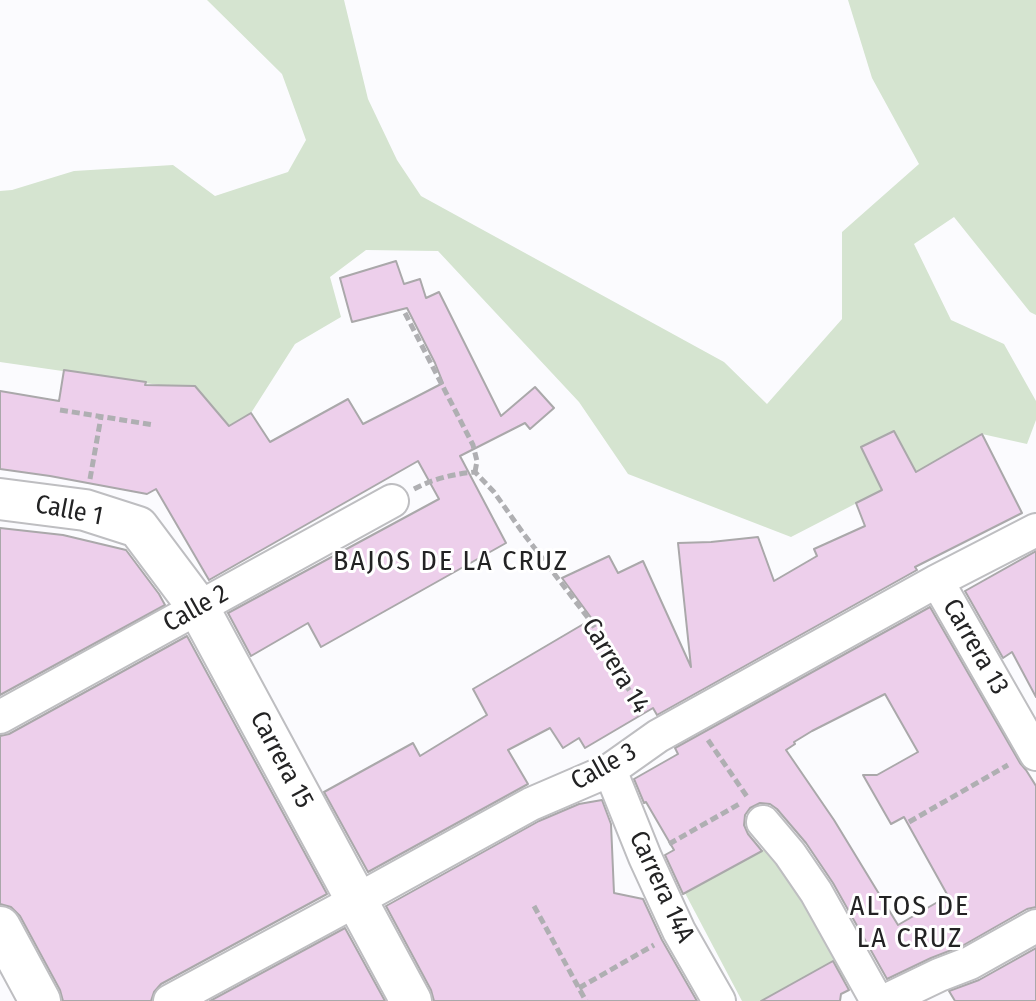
<!DOCTYPE html>
<style>
body{margin:0}
canvas{display:block;background:#fbfbfe}
</style>
<canvas width="1036" height="1001"></canvas>
<script>
const c = document.querySelector('canvas').getContext('2d');
c.lineJoin = 'round';
function paint(path, color) {
  c.fillStyle = color;
  c.fill(path, 'evenodd');
}
function strokePath(path, color, width, dash) {
  c.strokeStyle = color;
  c.lineWidth = width;
  c.lineCap = dash ? 'butt' : 'round';
  c.setLineDash(dash || []);
  c.stroke(path);
}
function label(font, color, halo, rows, align = 'center') {
  c.font = font + ' "Fira Sans Condensed",sans-serif';
  c.lineWidth = 6;
  c.setLineDash([]);
  c.textBaseline = 'middle';
  c.strokeStyle = halo;
  c.fillStyle = color;
  for (const [text, x, y, turn = 0] of rows) {
    c.save();
    c.translate(x, y);
    c.rotate((+turn || 0) * Math.PI / 180);
    c.textAlign = isNaN(turn) ? turn : align;
    if (halo) c.strokeText(text, 0, 0);
    c.fillText(text, 0, 0);
    c.restore();
  }
}
const green = new Path2D(`
 M207,0H344L368,99L397,160L421,196L724,362L767,404L842,319V232L919,164L872,78L848,0H1036V315L1030,312L954,217L914,244L951,320L1004,344L1036,401V420L1027,444L982,434L916,472L893,431L862,447L882,490L791,537L628,474L579,402L438,251L366,250L330,277L341,317L295,344L251,413L229,426L166,386L0,362V191L12,190L74,171L173,165L215,196L288,172L306,140L282,74Z
 M775,843L848,974L843,984L831,962L763,1001H742L685,893Z`);
const building = new Path2D(`
 M396,261L404,284L420,279L426,298L439,292L501,416L535,387L554,408L530,429L525,423L460,456L506,543L321,647L308,623L251,656L228,613L439,499L418,461L209,580L156,489L147,494L50,476L0,469V391L59,401L64,370L146,382L145,385L195,386L229,426L251,413L270,442L348,399L363,424L412,399L443,383L435,363L407,308L352,322L340,278Z
 M894,431L916,472L982,434L1022,513L915,567L917,570L657,715L653,708L585,748L579,738L563,748L550,728L508,750L528,784L368,872L324,792L413,743L420,756L487,715L473,689L592,619L562,578L609,556L618,573L643,561L691,667L678,543L711,542L758,537L774,581L817,556L814,549L865,526L856,503L882,490L861,447Z
 M0,528L63,535L126,550L159,594L165,605L0,695Z
 M1036,551V697L1012,652L1003,658L965,591Z
 M930,607L1020,763L1026,770L1036,786V907L1027,909L962,946L931,958L887,979L833,883L806,843L777,809L770,804L760,803L750,808L745,815L744,825L748,834L762,851L683,894L665,855L674,850L646,802L644,803L634,779L678,754L675,748ZM885,694L918,752L877,775H863L891,824L904,817L948,896L898,925L834,820L786,750L795,744L794,742L812,731Z
 M187,636L327,894L161,984L154,992L151,1001H63L60,990L20,916L11,907L0,904V736L9,734Z
 M602,800L611,824L614,893L643,899L662,940L697,1001H434L431,990L386,906L539,821L579,804Z
 M345,928L385,1001H210Z
 M1036,948V1001H955L949,991L979,980Z
 M833,961L849,990L841,994L840,1001H761Z`);
const path = new Path2D(`
 M405,313L473,445L477,461L475,472
 M60,410L154,425
 M90,479L101,417
 M414,489C433,479 453,474 475,472L494,492L523,533L592,623L614,666L643,712
 M708,740L748,798
 M909,822L1008,765
 M669,844L741,803
 M534,906L586,1001
 M579,988L654,945`);
const minor = new Path2D(`
 M937,581L1036,754
 M0,717L392,501
 M610,770L645,857L679,931L719,1001
 M763,822L790,854L816,892L877,1001
 M170,1001L357,900L531,804L610,770L658,736L937,581L1036,530
 M885,1001L939,975L970,963L1036,926`);
const tertiary = new Path2D(`
 M0,499L85,510L138,527L198,607L411,1001
 M0,927L40,1001`);
const streetNames = [
 ["Calle 1",69,511,11],
 ["Calle 2",196,609,-29],
 ["Carrera 13",975,647,60],
 ["Carrera 14",615,666,59],
 ["Carrera 15",281,760,62],
 ["Calle 3",604,767,-29],
 ["Carrera 14A",661,887,65]
];
const neighbourhoodNames = [
 ["BAJOS DE LA CRUZ",451,562],
 ["ALTOS DE",910,907],
 ["LA CRUZ",910,939]
];
paint(green, '#d5e4d0');
paint(building, '#edcfeb');
strokePath(building, '#aaa8aa', 2);
strokePath(minor, '#bebec1', 36);
strokePath(tertiary, '#bebec1', 44);
strokePath(path, '#afafb2', 5, [8, 4]);
strokePath(minor, '#fff', 32);
strokePath(tertiary, '#fff', 40);
label('26px', '#232324', '#fff', streetNames);
c.letterSpacing = '2px';
label('28px', '#232324', '#fff', neighbourhoodNames);
c.letterSpacing = '0px';
</script>
